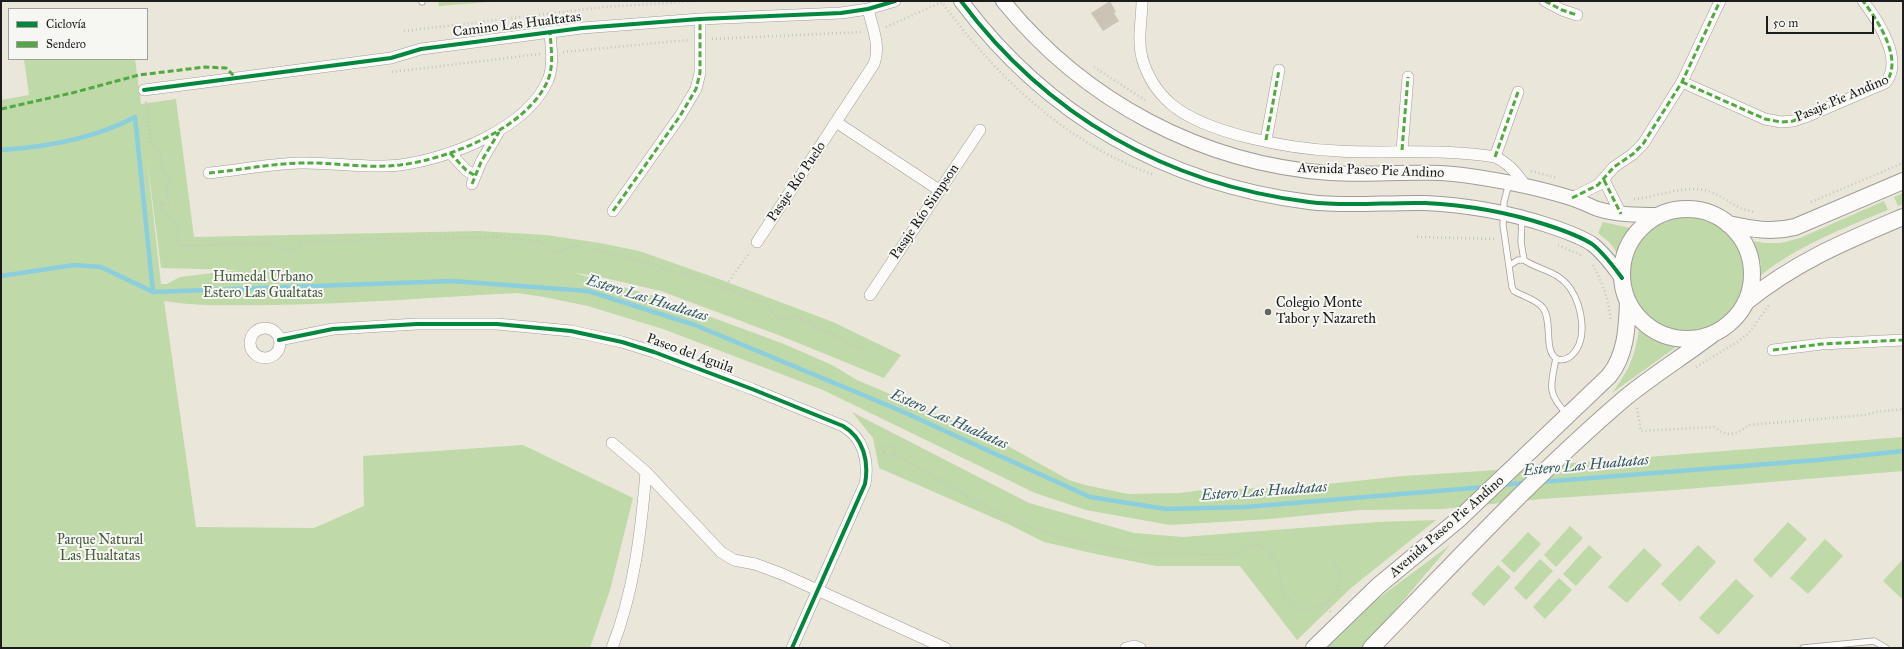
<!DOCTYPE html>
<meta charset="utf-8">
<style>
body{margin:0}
#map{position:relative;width:1904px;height:649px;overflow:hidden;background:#eae6da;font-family:"IM FELL Great Primer",serif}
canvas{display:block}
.frame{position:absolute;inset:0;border:2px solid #1c1c1c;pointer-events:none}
.legend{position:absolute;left:8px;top:8px;width:140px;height:52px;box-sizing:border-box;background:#f6f6f2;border:1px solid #9f9f9c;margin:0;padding:5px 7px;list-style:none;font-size:12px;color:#1c1c1c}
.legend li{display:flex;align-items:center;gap:8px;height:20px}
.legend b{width:20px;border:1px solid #9f9f9c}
.scale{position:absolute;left:1766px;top:16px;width:108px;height:18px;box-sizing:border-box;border:2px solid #1c1c1c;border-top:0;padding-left:5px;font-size:12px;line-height:14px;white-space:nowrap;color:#1c1c1c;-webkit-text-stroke:3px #f6f6f2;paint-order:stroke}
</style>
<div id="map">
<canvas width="1904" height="649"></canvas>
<div class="frame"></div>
<ul class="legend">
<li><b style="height:5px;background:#00873e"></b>Ciclovía</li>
<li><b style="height:5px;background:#52a943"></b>Sendero</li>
</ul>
<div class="scale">50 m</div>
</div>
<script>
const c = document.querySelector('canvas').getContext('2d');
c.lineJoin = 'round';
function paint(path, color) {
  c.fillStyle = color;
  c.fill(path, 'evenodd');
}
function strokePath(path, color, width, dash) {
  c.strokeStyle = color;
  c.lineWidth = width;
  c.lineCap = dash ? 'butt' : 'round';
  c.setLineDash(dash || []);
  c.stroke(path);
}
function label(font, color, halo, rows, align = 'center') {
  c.font = font + ' "IM FELL Great Primer",serif';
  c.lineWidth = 4;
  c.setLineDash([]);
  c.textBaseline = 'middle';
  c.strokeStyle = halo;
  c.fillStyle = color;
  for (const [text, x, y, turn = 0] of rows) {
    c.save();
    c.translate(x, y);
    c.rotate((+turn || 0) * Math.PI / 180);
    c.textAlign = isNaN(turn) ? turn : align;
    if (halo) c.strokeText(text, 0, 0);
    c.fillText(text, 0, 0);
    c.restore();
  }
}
const green = new Path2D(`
 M438,1H502L439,6Z
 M24,59H135L141,104L176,99L194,237L479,231L546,235L600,243L639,251L719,279L833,322L901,355L884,378L781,336L661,291L596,276L575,273L654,296L784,344L832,365L857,380L997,440L1069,480L1085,485L1128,494L1179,493L1203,490L1299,487L1403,476L1483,471L1583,462L1903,437V471L1674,490L1541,499L1442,509L1361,510L1270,519L1170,525L1086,510L1035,493L823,390L663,329L588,306L544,297L518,293C436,297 355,304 273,305C237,305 200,307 164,301L196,527L314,528L364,506L363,456L523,445L633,498L610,590L590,648H1V100L29,95ZM146,150L161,268L238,270L180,277L167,284H161Z
 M1903,193V204L1898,206L1894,197Z
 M1884,201L1888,210C1844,228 1799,245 1761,275V264L1753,241L1764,243H1781L1800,238Z
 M1628 274a58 58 0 1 1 116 0a58 58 0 1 1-116 0Z
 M1603,222L1630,228L1621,240L1617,253L1610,243L1598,233Z
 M1639,330C1651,339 1662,344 1676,347L1612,393C1628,372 1635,357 1639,330Z
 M852,412L1029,503L1134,533L1183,537L1378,522L1436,520L1351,588L1297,640L1240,566H1156L1096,554L1044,542L1010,525L879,468L873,438Z
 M1788,522L1807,539L1771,578L1753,560Z
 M1570,526L1583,538L1556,567L1544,555Z
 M1528,532L1541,544L1514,573L1501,561Z
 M1825,539L1843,556L1808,594L1790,578Z
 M1450,545L1382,626L1361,648H1325L1368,606Z
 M1589,545L1602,557L1576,586L1563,574Z
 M1698,545L1716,562L1680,602L1661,584Z
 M1644,548L1662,565L1627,603L1608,587Z
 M1540,559L1553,571L1526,600L1514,588Z
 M1903,559V596L1901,598L1883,581Z
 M1498,565L1511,577L1484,606L1471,594Z
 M1559,578L1572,590L1545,619L1533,607Z
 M1736,579L1754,596L1718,635L1699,618Z`);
const stream = new Path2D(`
 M1,150C47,147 94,139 135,117L153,292
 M1,276L74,265L101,267L153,292L452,281L588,291L695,325L899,410L1090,497L1166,509L1246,507L1485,487
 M1541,482L1818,460L1903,451
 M1501,485L1525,483`);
const building = new Path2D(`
 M1110,1L1116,12L1114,13L1119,21L1103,31L1091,13Z`);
const path = new Path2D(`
 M941,1C994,75 1067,144 1154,175
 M886,27L942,2
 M404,31L604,7L696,1
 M712,39L861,32
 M563,52L688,40
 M1094,67L1145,100
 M392,72L540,54
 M146,102L151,145L160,151L164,175L170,178L171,184L166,188L169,202L161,204L162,209L178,224L179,246L272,243L288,251L296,249L304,241L496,237L542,242C552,257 559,254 573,245C640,258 703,280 767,303C775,317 779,323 795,316L875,356
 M1531,171L1557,178
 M1634,199C1658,197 1679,186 1704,190C1718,193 1728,202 1740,208C1745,210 1750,211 1755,212
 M1811,202L1903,163
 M1417,237L1495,239
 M1558,245L1583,256
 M1593,265C1603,283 1609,302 1611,322
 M724,288L750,252
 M1696,367L1739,341L1749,333L1769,305
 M1637,408L1641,431L1714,427C1727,437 1737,436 1748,425L1865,415L1876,412L1903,409
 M883.5 451a5.5 5.5 0 1 1 11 0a5.5 5.5 0 1 1-11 0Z
 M894,454L1011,520L1064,539L1144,554L1236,555L1248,545L1260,544L1268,550L1278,564L1284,594L1297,608L1311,609L1326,604L1337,592L1340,574L1333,560
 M1326,604L1331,613`);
const service = new Path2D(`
 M422,1V2
 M1509,183L1504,202L1503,225L1512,287L1514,291C1524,297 1536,299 1543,308C1553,321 1543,351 1557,359C1562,361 1567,359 1571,356C1589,340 1582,306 1570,288C1557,270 1540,271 1524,260L1521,242L1522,219
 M1510,265L1518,260H1524
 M1556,358C1551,385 1546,393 1567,414
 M1803,648L1874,641L1886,648`);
const minor = new Path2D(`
 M1142,1C1142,20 1137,39 1142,58C1147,75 1157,92 1171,104C1206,134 1291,149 1338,151C1391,154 1441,148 1495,157C1509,163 1518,174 1526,187
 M1545,1L1562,10L1577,15
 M1682,82L1765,119L1781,122L1793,121L1808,116L1885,83C1904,62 1880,23 1863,1
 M144,90L391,58L421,49L582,28L700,19L841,13L868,9L895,1
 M836,122L939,190
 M1266,140L1279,70
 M1402,150L1408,77
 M450,153L466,170L474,175
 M1495,157L1518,92
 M209,173C239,170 269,164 300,163C333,162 366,169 400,165C448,159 527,129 548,80C554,65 551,48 550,32
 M1604,180L1621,214
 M472,184L481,162L498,133
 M1572,198L1598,185L1614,167L1633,154L1643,144L1682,82L1720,1
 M613,211L680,116L696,89L700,73V19
 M757,242L874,64C881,46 872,27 868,9
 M870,295L980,130
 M250 343a15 15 0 1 1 30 0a15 15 0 1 1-30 0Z
 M279,340L333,329L417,324H497L571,331L622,342L654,352L752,389L843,426C864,438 869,462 865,484L792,648
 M1773,350L1822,344L1903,340
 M612,443L646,472L721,552L734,560L755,564L782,574L945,648
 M612,648C634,592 641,532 646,472
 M1126,648L1134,646L1140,648`);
const tertiary = new Path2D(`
 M961,1C1047,116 1166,184 1309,202C1348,207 1386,202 1425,203C1467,205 1507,212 1547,225C1562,230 1578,235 1592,244C1604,253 1613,266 1622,278
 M1003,1C1084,101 1202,164 1330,173C1377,176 1423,169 1470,176C1504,181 1539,188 1571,198C1581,201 1589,206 1598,209C1618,215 1638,215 1659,215`);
const secondary = new Path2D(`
 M1622 274a65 65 0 1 1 130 0a65 65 0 1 1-130 0Z
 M1728,224C1752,229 1771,233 1795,227L1903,181
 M1746,302C1797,261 1844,242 1903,217
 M1314,648L1378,586L1459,519L1609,376C1626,355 1627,328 1628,302
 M1371,648C1454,563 1535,475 1625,398C1653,375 1684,356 1713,334`);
const quiet = new Path2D(`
 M1545,1L1562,10L1577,15
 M1682,82L1765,119L1781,122L1793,121L1808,116L1885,83C1904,62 1880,23 1863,1
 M1,109L72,93L139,75L205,67L226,68L236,78
 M1266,140L1279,70
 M1402,150L1408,77
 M450,153L466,170L474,175
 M1495,157L1518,92
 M209,173C239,170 269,164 300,163C333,162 366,169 400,165C448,159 527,129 548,80C554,65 551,48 550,32
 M1604,180L1621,214
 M472,184L481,162L499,132
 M1572,198L1598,185L1614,167L1633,154L1643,144L1682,82L1720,1
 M613,211L680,116L696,89L700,73V19
 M1773,350L1822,344L1903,340`);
const cycleway = new Path2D(`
 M961,1C1047,116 1166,184 1309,202C1348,207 1386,202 1425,203C1467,205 1507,212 1547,225C1562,230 1578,235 1592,244C1604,253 1613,266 1622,278
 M144,90L391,58L421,49L582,28L700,19L841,13L868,9L895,1
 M279,340L333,329L417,324H497L571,331L622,342L654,352L752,389L843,426C864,438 869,462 865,484L792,648`);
const markers = [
 [1268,312,4,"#64635e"]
];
const streetNames = [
 ["Camino Las Hualtatas",517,25,-7],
 ["Pasaje Pie Andino",1842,99,-23],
 ["Avenida Paseo Pie Andino",1371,171,2],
 ["Pasaje Río Puelo",797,182,-56],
 ["Pasaje Río Simpson",925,212,-56],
 ["Paseo del Águila",690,354,20],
 ["Avenida Paseo Pie Andino",1447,527,-41]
];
const parkNames = [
 ["Humedal Urbano",263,278],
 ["Estero Las Gualtatas",263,294],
 ["Parque Natural",100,541],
 ["Las Hualtatas",100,557]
];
const poiNames = [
 ["Colegio Monte",1276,304],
 ["Tabor y Nazareth",1276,320]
];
const waterNames = [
 ["Estero Las Hualtatas",647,299,17],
 ["Estero Las Hualtatas",949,420,24],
 ["Estero Las Hualtatas",1586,466,-5],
 ["Estero Las Hualtatas",1264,492,-4]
];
paint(green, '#bfd9a8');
strokePath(stream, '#8bcede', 4.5);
paint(building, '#ccc3b7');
strokePath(service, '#a09d97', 7);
strokePath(minor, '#a09d97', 12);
strokePath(tertiary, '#a09d97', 16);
strokePath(secondary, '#a09d97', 18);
strokePath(path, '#c7c6c3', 2.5, [1, 3]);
strokePath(service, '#fcfbf9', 5.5);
strokePath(minor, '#fcfbf9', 11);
strokePath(tertiary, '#fcfbf9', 14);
strokePath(secondary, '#fcfbf9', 16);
strokePath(quiet, '#52a943', 3, [6, 3]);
strokePath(cycleway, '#00873e', 4);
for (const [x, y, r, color] of markers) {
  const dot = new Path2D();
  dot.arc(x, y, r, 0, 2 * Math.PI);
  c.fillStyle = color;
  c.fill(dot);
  strokePath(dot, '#f6f6f2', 1.5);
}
label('14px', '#1c1c1c', '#f6f6f2', streetNames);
label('14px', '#485b3f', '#f6f6f2', parkNames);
label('14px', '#1c1c1c', '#f6f6f2', poiNames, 'left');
label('italic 15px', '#345761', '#f6f6f2', waterNames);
</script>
